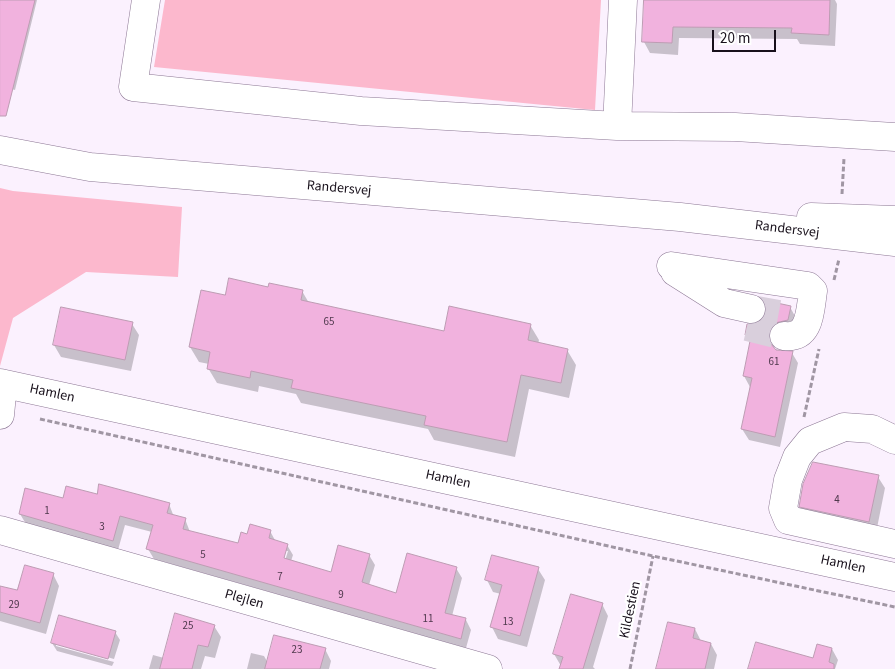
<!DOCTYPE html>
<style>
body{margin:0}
#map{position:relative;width:895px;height:669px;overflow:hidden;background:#fbf1fe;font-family:"Source Sans 3",sans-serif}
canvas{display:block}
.scale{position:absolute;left:712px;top:30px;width:64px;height:22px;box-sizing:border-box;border:2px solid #18101b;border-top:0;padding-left:6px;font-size:15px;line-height:18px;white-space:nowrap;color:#18101b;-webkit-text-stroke:4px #fff;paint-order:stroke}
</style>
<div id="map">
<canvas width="895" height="669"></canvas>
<div class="scale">20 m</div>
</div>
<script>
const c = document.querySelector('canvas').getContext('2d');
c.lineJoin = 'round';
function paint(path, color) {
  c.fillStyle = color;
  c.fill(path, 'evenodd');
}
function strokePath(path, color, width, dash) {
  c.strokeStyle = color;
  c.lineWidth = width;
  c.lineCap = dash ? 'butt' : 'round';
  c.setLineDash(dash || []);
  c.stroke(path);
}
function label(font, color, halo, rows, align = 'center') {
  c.font = font + ' "Source Sans 3",sans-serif';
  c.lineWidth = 4.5;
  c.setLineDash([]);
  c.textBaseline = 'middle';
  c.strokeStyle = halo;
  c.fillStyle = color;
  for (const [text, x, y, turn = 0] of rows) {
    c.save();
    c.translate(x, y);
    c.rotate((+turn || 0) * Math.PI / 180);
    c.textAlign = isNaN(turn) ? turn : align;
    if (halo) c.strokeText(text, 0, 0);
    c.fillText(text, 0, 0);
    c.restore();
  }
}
const green = new Path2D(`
 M165,0H601L595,110L154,67Z
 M0,188L13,191L182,207L178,277L86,272L13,318L0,366Z`);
const shadow = new Path2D(`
 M0,0H37L15,90L0,86Z
 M645,0H835L837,4L835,46L800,44L797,39L679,38L678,55L650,53L644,42Z
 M269,288L302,291L309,303L445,332L530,325L539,340L538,344L567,350L576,365L569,398L529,389L515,457L434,440L428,429L301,403L296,394L259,386L258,392L217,383L208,368L209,364L199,362L190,347L226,297Z
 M790,307L796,318L776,340L774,349L792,353L798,363L780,447L749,440L742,429L750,387L744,376L751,343L746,335L757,325Z
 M132,324L139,335L131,371L61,357L54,345Z
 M878,477L885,488L876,533L807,518L801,506Z
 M97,495L169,504L174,517L185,519L190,532L238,545L248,536L270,531L276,542L287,545L293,555L291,561L332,573L369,555L375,565L369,585L397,594L456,568L462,578L452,616L466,620L471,630L466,648L154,559L148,549L152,532L125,525L118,550L26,524L20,514L64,499ZM285,551H288L284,564H281Z
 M538,569L545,580L527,647L498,639L492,627L501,594L493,592L487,580Z
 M53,574L59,586L46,634L0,621V587L18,592Z
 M602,604L608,616L593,667L595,669H561V666L554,654Z
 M214,626L221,637L215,658L205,656L201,669H149L153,655L164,658Z
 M695,629L701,641L711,644L717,655L714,669H658Z
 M115,632L120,640L114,659L56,643V646L114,662L112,666L57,651L52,643Z
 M325,649L331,661L329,669H247L251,653L264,656L268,663Z
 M832,649L838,660L835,669H750L814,659Z`);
const building = new Path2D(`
 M0,0H35L6,116H0Z
 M644,0H830L829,35L791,33L792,28L673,27L672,43L642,42Z
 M229,278L268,287L269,283L303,290L301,300L444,331L449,306L531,324L528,340L568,349L561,383L521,375L507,442L424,425L426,416L291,388L293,380L251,371L250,378L207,369L210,352L189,347L201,290L225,295Z
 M763,300L791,306L788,320L775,323L770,328L768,336L771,344L776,350L793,351L775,437L741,429L752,378L743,376L751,336L745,335L747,324H756L763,319L766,312Z
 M61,307L133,322L125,360L53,345Z
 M813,462L879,475L869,522L799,507L803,484Z
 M99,484L170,503L167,513L186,518L183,529L238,543L241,532L247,534L250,524L271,530L269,538L288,544L284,558L331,572L338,545L370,554L362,582L396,593L407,553L457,567L445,613L466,618L461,639L146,549L153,525L120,516L113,541L19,514L25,488L63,498L66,486L97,494Z
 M492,555L539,567L520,636L490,627L502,585L485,580Z
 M25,565L54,573L40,623L0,612V586L17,590Z
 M571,594L603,603L583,669H559L563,657L553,654Z
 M175,613L215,625L208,647L198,645L192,669H160Z
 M59,615L116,631L108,659L51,643Z
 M668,622L695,628L693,638L711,643L705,669H656Z
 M274,635L326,648L320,669H265Z
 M756,642L813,658L817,644L832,648L829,662L834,664V669H748Z`);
const minorTunnel = new Path2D(`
 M751,309L789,316
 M747,327L784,336`);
const path = new Path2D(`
 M842,194L844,158
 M834,280L839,259
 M804,417L819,349
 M40,419L653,556L895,607
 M630,669L653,556`);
const minor = new Path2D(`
 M146,0L133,87L361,111L617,126
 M623,0L617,126L735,127L895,137
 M0,150L90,167L680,217L895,242
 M811,217L895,220
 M671,266L808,286L813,291C810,310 811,339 784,336
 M675,272L724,303L751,309
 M0,383L895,577
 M0,415L3,384
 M895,440L872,429L844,427L810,441L797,457L788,480L783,508L788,520L895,544
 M0,530L488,669`);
const numberNames = [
 ["65",329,323],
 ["61",774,363],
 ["4",837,501],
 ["1",47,512],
 ["3",102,528],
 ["5",203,556],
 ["7",280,578],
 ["9",341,596],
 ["29",14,606],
 ["11",428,620],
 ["13",508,623],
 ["25",188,627],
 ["23",297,651]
];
const streetNames = [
 ["Randersvej",339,189,5],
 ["Randersvej",787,230,7],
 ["Hamlen",52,394,12],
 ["Hamlen",448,480,12],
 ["Hamlen",843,565,12],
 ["Plejlen",244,600,16],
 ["Kildestien",631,610,-78]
];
paint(green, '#fcb8cd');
paint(shadow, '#0003');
paint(building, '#f1b2de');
strokePath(building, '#bd9cb3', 1);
strokePath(minorTunnel, '#d9cfdc', 28, [28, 14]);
strokePath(minor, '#8c7794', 29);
strokePath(path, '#a096a3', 3, [5, 2.5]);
strokePath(minor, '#fff', 28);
label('11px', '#4e384c', null, numberNames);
label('14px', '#18101b', '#fff', streetNames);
</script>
